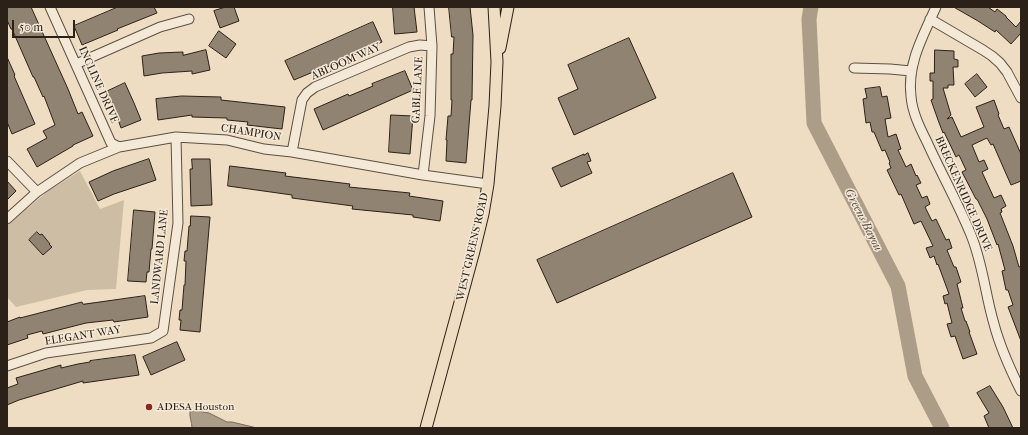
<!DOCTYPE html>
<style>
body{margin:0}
#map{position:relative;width:1028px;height:435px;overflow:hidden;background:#eeddc2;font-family:"IM FELL French Canon",serif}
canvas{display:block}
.frame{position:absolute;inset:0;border:8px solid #2c2119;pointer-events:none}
.scale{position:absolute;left:12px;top:20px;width:63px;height:18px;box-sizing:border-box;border:2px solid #2c2119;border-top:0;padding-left:5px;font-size:12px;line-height:14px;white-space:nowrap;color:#2c2119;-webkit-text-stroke:3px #f4e9d7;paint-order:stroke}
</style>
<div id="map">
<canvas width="1028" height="435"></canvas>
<div class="frame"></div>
<div class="scale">50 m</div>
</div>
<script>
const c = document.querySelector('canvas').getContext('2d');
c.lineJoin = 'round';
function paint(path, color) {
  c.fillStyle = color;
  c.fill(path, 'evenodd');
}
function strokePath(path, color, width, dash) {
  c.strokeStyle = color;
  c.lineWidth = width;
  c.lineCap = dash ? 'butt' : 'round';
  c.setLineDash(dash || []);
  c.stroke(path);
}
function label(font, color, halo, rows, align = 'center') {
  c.font = font + ' "IM FELL French Canon",serif';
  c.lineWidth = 3;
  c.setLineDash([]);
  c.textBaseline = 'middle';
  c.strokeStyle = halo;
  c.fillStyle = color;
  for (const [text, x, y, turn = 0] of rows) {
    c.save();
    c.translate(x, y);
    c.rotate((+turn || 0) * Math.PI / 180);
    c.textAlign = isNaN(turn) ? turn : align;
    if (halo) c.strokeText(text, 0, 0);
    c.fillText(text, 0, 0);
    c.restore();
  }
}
const green = new Path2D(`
 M80,171L100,209L124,200L116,289L87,290L16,307L7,297V226L48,191Z`);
const water = new Path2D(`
 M190,411H197L209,413L227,422H232L257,428H192C192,422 189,417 190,411Z`);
const river = new Path2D(`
 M811,7L809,19L814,123L898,286L915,376L942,428`);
const building = new Path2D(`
 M7,7H31L68,89L78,114L82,112L93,136L73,145V146L37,167L27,149L47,138L43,131L55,125L44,96L43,97L34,77H33L12,29H11L7,20Z
 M118,7H154L157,13L117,29L118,30L82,45L74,26Z
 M226,7H234L239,21L220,28L214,11Z
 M393,7H414L417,32L395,34Z
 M449,7H470L473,35L472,100H471L466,163L446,161L447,140H446L448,116H451L452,100H451V54H453L454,37H452Z
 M954,7H988L995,12L997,9L1006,16V17L1016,27L1021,21V33L1011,44L996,30L995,32L978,21Z
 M373,22L382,42L325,68V67L294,80L285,61Z
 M219,31L236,44L226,58L209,46Z
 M629,38L656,98L574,135L558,98L578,89L568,65Z
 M206,50L210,70L192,74V71L162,73L144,76L142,56L159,53L183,52V55Z
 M935,50L954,51V59L958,60V67H953L954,85H948V88H943L951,115L947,119L952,117L961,137L984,127L976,107L994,100L999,114L998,115L1004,129L1009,127L1021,154V181L1011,185L993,144L991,145L987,138L972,145L979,162L984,160L988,169L982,172L994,198L1001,195L1006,206L1001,209L1002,212L1000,213L1013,246L1019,267L1021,266V341L1008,307L1013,305L1008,290H1006L1002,271L1005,270L998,244L997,245L987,219L977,199H976L962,172L966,170L959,155L956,157L944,132L943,133L938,120L931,100L933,99V81H930V73H934Z
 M7,57L15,75L14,76L35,124L12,134L7,122Z
 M405,71L413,90L323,130L314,109L348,94L349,96L373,86L372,84Z
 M977,74L987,87L975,97L965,84Z
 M125,83L134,103L141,120L121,128L114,108L106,92Z
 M880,87L882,97L887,96L891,118L885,119L888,137L896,134L901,149L898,150L906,167L911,164L916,176L917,175L921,183L916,185L922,198L927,196L930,204L925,207L932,221L936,219L946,240L949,239L952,248L947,250L954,267H956L961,282L957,284L963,308H961L965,321H966L970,332H969L977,354L963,359L955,336L951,337L947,324L952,323L947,303L945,304L943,296L949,294L938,264L937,265L934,256L930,258L926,248L933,246L921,221L914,224L901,194L899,195L887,170L891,168L889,163L890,162L885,150L882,151L874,132H872L870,122L866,123L863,99L867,98L865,89Z
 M182,96L221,97V100L285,107L282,129L247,125L248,122L227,120V118L192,117V115L158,120L156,99Z
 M391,115L413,116L410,154L389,152Z
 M588,153L591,161L587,162L592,173L561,187L552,168L584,154V155Z
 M149,159L156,180L114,194L98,201L89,182L113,171Z
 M192,159H210L212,205L191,206L190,169H192Z
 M230,166L286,173L285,176L350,184L349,187L410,193L409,196L443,201L440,221L413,217V215L352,209L353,206L292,198V195L228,186Z
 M733,173L752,217L557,303L537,260Z
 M7,181L16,191L7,200Z
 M134,210L155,212L152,249H151L149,272H147L146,282L128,281Z
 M191,216L210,217L200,332L180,330L181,320H179L180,310H182L184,285H185L186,261H184L185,251H187L189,226H190Z
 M37,232L40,235L42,234L50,244H49L52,247L43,255L29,240Z
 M145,296L148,317L114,322L113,320L86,323L43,334L42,331L27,335L28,338L7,345V322L20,317V318L82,302L83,304Z
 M177,342L185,360L151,375L143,357Z
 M135,355L139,375L83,383V381L19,400L7,405V388L18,384L16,378L61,365V368L78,364L90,362V361Z
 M990,386L1003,407L1013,428H989L984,416L989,413L977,393Z`);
const minor = new Path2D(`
 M50,7L111,143L119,147
 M936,7C923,36 907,64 911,96C912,112 920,128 927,142C941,173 958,203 971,235C983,264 985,294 994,324C1000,347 1010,369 1021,391
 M930,19L983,50L992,56L1000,63L1007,72L1021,98
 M76,64L160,27L189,19
 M854,68L890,69L911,71
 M292,152L302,100L307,93L315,87L409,47L420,45L432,46
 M7,161L37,192
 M423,175L430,116L432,46L429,7
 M7,219L37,192L80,163L119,147L176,137L227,140L264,149L292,152L423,175L488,184
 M7,366L46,353L151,338L163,331L164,324L178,223L176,137`);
const major = new Path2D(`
 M500,48L508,7
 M426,428L474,251L483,214L488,184L495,106L497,62L494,7`);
const markers = [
 [149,407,4,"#8f2418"]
];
const streetNames = [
 ["ABLOOM WAY",346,62,-24],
 ["INCLINE DRIVE",98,85,66],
 ["GABLE LANE",418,90,-87],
 ["CHAMPION",251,133,9],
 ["BRECKENRIDGE DRIVE",963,194,66],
 ["WEST GREENS ROAD",473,247,-77],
 ["LANDWARD LANE",160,257,-84],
 ["ELEGANT WAY",83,336,-9]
];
const poiNames = [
 ["ADESA Houston",157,407]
];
const waterNames = [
 ["Greens Bayou",863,220,63]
];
paint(green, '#cdbda5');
paint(water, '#ac9d89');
strokePath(water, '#796b5c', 1);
strokePath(river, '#ac9d89', 15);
paint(building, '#918371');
strokePath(building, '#2c2119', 1);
strokePath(minor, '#5c5043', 11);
strokePath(major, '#2c2119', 13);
strokePath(minor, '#f4e9d7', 9);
strokePath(major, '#eeddc2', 11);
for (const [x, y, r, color] of markers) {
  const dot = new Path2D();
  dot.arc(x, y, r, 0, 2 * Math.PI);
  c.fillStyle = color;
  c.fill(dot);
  strokePath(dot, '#f4e9d7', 1.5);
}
label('11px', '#2c2119', '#f4e9d7', streetNames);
label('11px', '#2c2119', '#f4e9d7', poiNames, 'left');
label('italic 12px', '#594c40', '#f4e9d7', waterNames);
</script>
